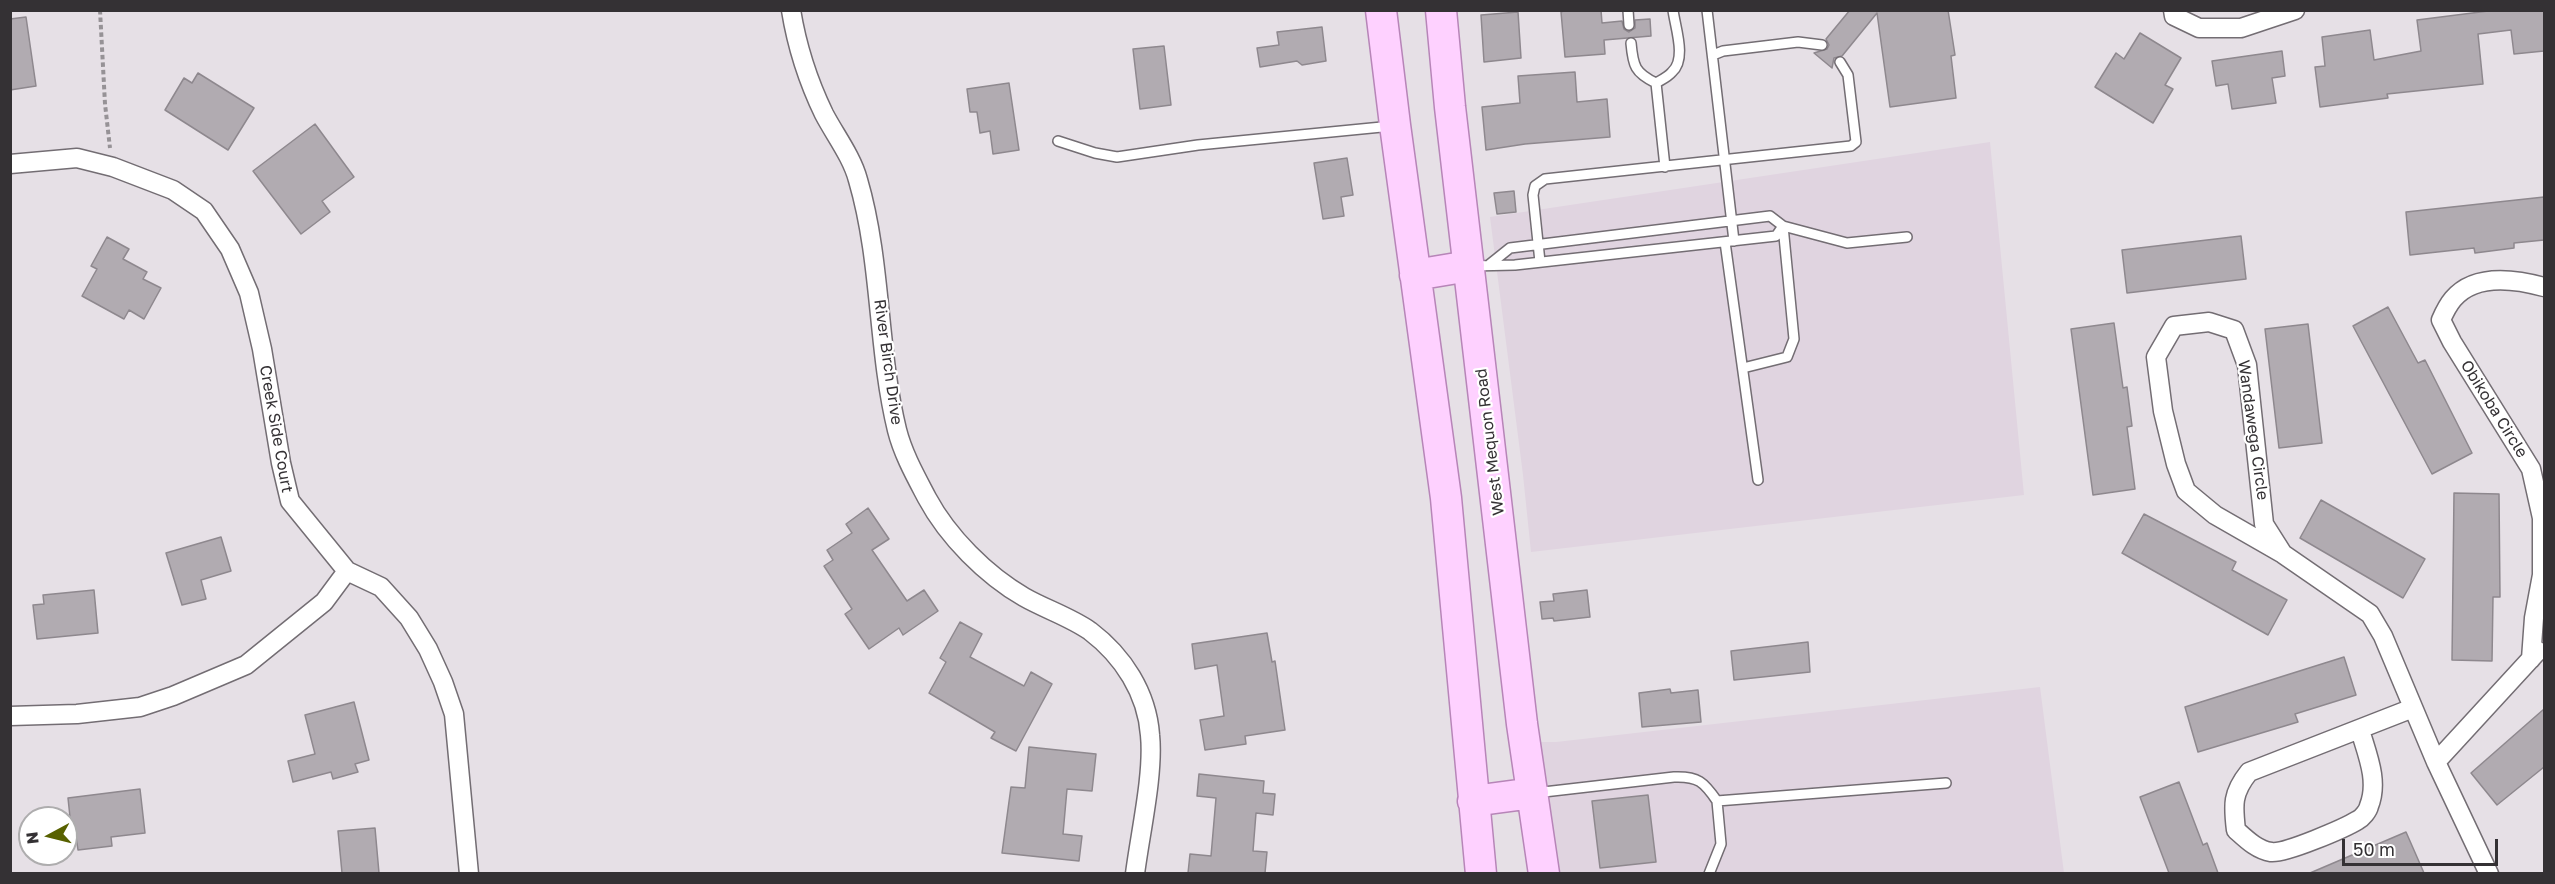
<!DOCTYPE html>
<style>
body{margin:0}
#map{position:relative;width:2555px;height:884px;overflow:hidden;background:#e6e0e6;font-family:"Golos Text",sans-serif}
canvas{display:block}
.frame{position:absolute;inset:0;border:12px solid #343134;pointer-events:none}
.north{position:absolute;left:18px;top:806px;width:60px;height:60px;box-sizing:border-box;background:#fff;border:2px solid #aeadae;border-radius:50%;rotate:263deg;font-size:16px;font-weight:700;line-height:24px;text-align:center;color:#343134}
.north::after{content:'';display:block;margin:auto;width:21px;height:27px;background:#586100;clip-path:polygon(50% 0,100% 100%,50% 72%,0 100%)}
.scale{position:absolute;left:2342px;top:839px;width:156px;height:27px;box-sizing:border-box;border:3px solid #343134;border-top:0;padding-left:8px;font-size:18px;line-height:21px;white-space:nowrap;color:#343134;-webkit-text-stroke:4px #fff;paint-order:stroke}
</style>
<div id="map">
<canvas width="2555" height="884"></canvas>
<div class="frame"></div>
<div class="north">N</div>
<div class="scale">50 m</div>
</div>
<script>
const c = document.querySelector('canvas').getContext('2d');
c.lineJoin = 'round';
function paint(path, color) {
  c.fillStyle = color;
  c.fill(path, 'evenodd');
}
function strokePath(path, color, width, dash) {
  c.strokeStyle = color;
  c.lineWidth = width;
  c.lineCap = dash ? 'butt' : 'round';
  c.setLineDash(dash || []);
  c.stroke(path);
}
function label(font, color, halo, rows, align = 'center') {
  c.font = font + ' "Golos Text",sans-serif';
  c.lineWidth = 4.5;
  c.setLineDash([]);
  c.textBaseline = 'middle';
  c.strokeStyle = halo;
  c.fillStyle = color;
  for (const [text, x, y, turn = 0] of rows) {
    c.save();
    c.translate(x, y);
    c.rotate((+turn || 0) * Math.PI / 180);
    c.textAlign = isNaN(turn) ? turn : align;
    if (halo) c.strokeText(text, 0, 0);
    c.fillText(text, 0, 0);
    c.restore();
  }
}
const built = new Path2D(`
 M1990,142L2024,495L1531,552L1523,475L1490,217Z
 M2040,687L2064,873H1556L1540,742H1556Z`);
const building = new Path2D(`
 M1566,10H1601L1602,23L1622,21L1624,29L1629,32L1635,28V20L1650,19L1651,36L1604,40L1605,54L1565,57L1561,12Z
 M1850,10H1948L1955,55L1951,56L1956,98L1890,107L1877,13L1842,56L1834,58L1832,68L1814,53L1827,49L1829,45L1826,39Z
 M2496,10H2544V51L2514,54L2511,30L2478,34L2483,84L2387,94L2388,98L2320,107L2315,67L2325,66L2322,37L2370,30L2374,60L2421,51L2417,20Z
 M1518,12L1521,58L1484,62L1481,15Z
 M26,17L36,86L10,90V19Z
 M1322,27L1326,61L1302,65L1297,61L1260,67L1257,48L1279,45L1277,32Z
 M2140,33L2181,58L2165,85L2173,89L2153,123L2095,87L2116,53L2124,59Z
 M1164,46L1171,105L1140,109L1133,49Z
 M2282,51L2285,76L2272,78L2276,103L2232,109L2228,84L2216,86L2212,61Z
 M1575,72L1577,102L1607,99L1610,137L1525,144L1486,150L1482,107L1520,103L1518,76Z
 M198,73L254,108L228,150L165,110L184,78L192,83Z
 M1009,83L1019,150L993,154L990,131L980,133L977,112H970L967,89Z
 M315,124L354,177L322,201L330,212L301,234L253,171Z
 M1347,158L1353,195L1341,197L1344,216L1323,219L1314,163Z
 M1514,191L1516,212L1497,214L1494,193Z
 M2544,197V240L2514,243V248L2475,253L2474,248L2410,255L2406,212Z
 M2241,236L2246,279L2127,293L2122,250Z
 M107,237L129,249L123,259L147,272L143,279L161,288L144,319L129,310L124,319L82,296L97,269L91,266Z
 M2388,307L2418,363L2425,360L2472,453L2432,474L2353,326Z
 M2114,323L2123,388L2127,387L2132,426L2127,427L2135,489L2093,495L2071,329Z
 M2308,324L2322,443L2279,448L2265,329Z
 M2454,493L2499,494L2500,597H2493L2492,661L2452,660Z
 M2321,500L2425,559L2403,598L2300,538Z
 M868,508L889,539L872,550L907,601L924,590L938,611L903,635L899,628L869,649L845,614L852,609L824,566L833,560L827,550L852,533L846,524Z
 M2144,514L2236,562L2232,570L2287,600L2268,635L2122,553Z
 M221,537L231,571L201,580L206,599L182,605L166,553Z
 M94,590L98,633L37,639L33,605L44,604L43,595Z
 M1587,590L1590,617L1554,621L1553,618L1542,619L1540,602L1554,601L1553,594Z
 M960,622L982,634L970,657L1024,686L1031,672L1052,684L1016,751L991,738L995,732L929,693L946,662L940,658Z
 M1267,633L1272,662L1275,661L1285,730L1245,736L1246,744L1205,750L1200,720L1224,716L1217,665L1195,669L1192,644Z
 M1808,642L1810,672L1734,680L1731,651Z
 M2344,657L2356,695L2295,714L2298,722L2198,752L2185,707Z
 M1670,689L1671,693L1698,690L1701,722L1642,727L1639,693Z
 M354,702L369,760L355,764L358,772L333,779L331,772L293,782L288,761L315,754L305,715Z
 M2544,709V767L2497,805L2471,773Z
 M1029,747L1096,754L1092,791L1067,789L1063,834L1082,836L1079,861L1002,853L1011,787L1025,788Z
 M1199,774L1264,781L1263,793L1275,794L1273,815L1256,813L1253,851L1267,852L1265,873H1188L1190,854L1211,856L1216,798L1197,796Z
 M2179,782L2203,845L2207,843L2218,873H2169L2140,797Z
 M140,789L145,833L111,837L112,846L78,850L76,836H72L68,798Z
 M1648,795L1656,862L1600,868L1592,801Z
 M375,828L379,873H342L338,831Z
 M2406,832L2424,873H2310Z`);
const path = new Path2D(`
 M100,10L105,104L110,148`);
const lane = new Path2D(`
 M1628,10L1629,25
 M1707,10L1734,241
 M1631,43C1633,66 1635,73 1656,83
 M1713,55L1723,51L1798,42L1822,45
 M1656,83L1665,167
 M1656,83C1661,80 1668,77 1672,72C1687,59 1675,27 1673,10
 M1058,141L1095,153L1117,157L1198,145L1392,126
 M1725,242L1758,480
 M1540,262L1533,195L1535,186L1545,179L1851,146L1856,142L1848,75L1840,62
 M1471,266L1515,265L1776,236L1783,226L1770,216L1510,248L1490,264
 M1743,368L1787,357L1794,339L1783,226L1847,243L1907,237
 M1535,793L1674,777C1698,776 1704,782 1717,801L1946,783
 M1709,874L1721,844L1717,801`);
const street = new Path2D(`
 M791,10C797,47 808,81 824,114C835,135 852,157 858,180C882,262 877,348 897,430C903,454 916,477 927,498C948,537 986,575 1024,597C1045,609 1070,617 1090,631C1123,656 1147,693 1150,735C1154,774 1140,834 1135,874
 M2173,10L2174,16L2199,28H2241L2295,10
 M10,164L77,158L113,167L173,190L204,211L230,249L249,293L262,349L281,463L290,501L347,571L381,587L409,618L428,649L443,682L454,714L469,874
 M2283,554L2264,524L2247,365L2234,330L2209,322L2174,326L2156,357L2163,411L2176,464L2186,491L2215,515L2283,554L2370,614L2383,636L2436,762L2489,874
 M2531,659L2534,618L2542,575V518L2531,469L2452,342L2441,320C2444,313 2448,305 2453,299C2475,273 2515,279 2544,287
 M10,716L77,714L140,707L173,696L246,665L324,602L347,571
 M2360,730C2367,754 2379,781 2369,806C2368,811 2362,818 2358,820C2345,828 2285,854 2271,852C2257,850 2246,839 2236,830C2233,805 2232,793 2249,772L2413,708
 M2436,762L2538,651`);
const primary = new Path2D(`
 M1381,10L1395,125L1446,498L1481,874
 M1441,10L1450,107L1522,724L1544,874
 M1415,275L1469,266
 M1473,801L1533,793`);
const streetNames = [
 ["River Birch Drive",888,362,82],
 ["Obikoba Circle",2494,409,58],
 ["Creek Side Court",276,429,80],
 ["Wandawega Circle",2253,430,82],
 ["West Mequon Road",1490,442,-97]
];
paint(built, '#e0d4e0');
paint(building, '#b1abb1');
strokePath(building, '#8e888e', 1.5);
strokePath(lane, '#736d73', 12);
strokePath(street, '#736d73', 21);
strokePath(primary, '#b785b8', 33);
strokePath(path, '#969296', 4, [4.5, 3]);
strokePath(lane, '#fff', 9);
strokePath(street, '#fff', 18);
strokePath(primary, '#fed1ff', 30);
label('16px', '#343134', '#fff', streetNames);
</script>
